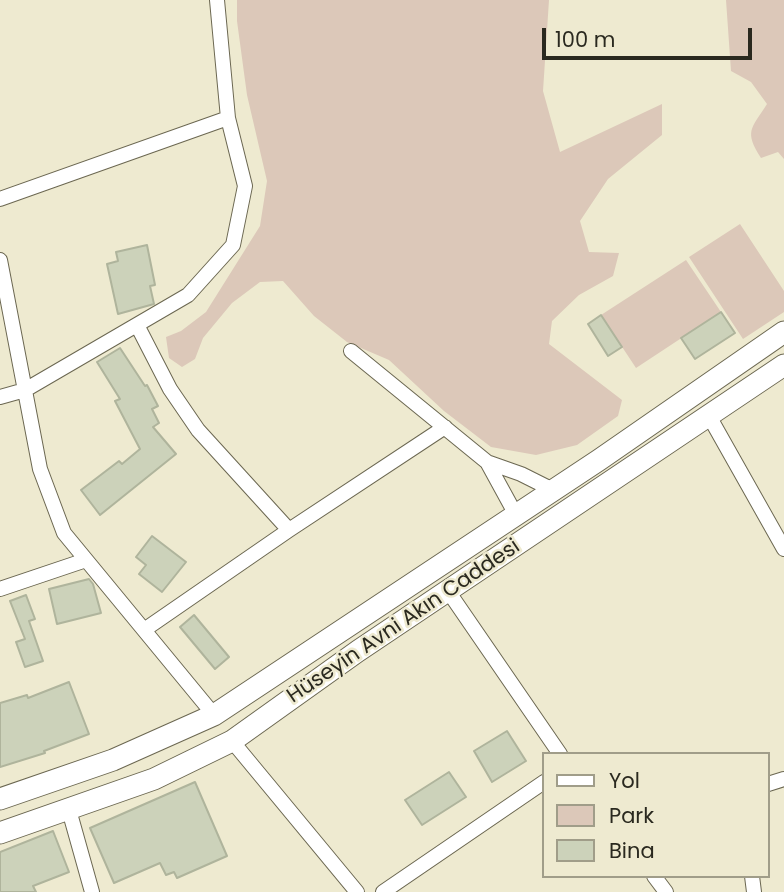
<!DOCTYPE html>
<meta charset="utf-8">
<style>
body{margin:0}
#map{position:relative;width:784px;height:892px;overflow:hidden;background:#eeead0;font-family:Poppins,sans-serif}
canvas{display:block}
.legend{position:absolute;left:542px;top:752px;width:228px;height:126px;box-sizing:border-box;background:#eeead0;border:2px solid #a09d89;margin:0;padding:9px 12px;list-style:none;font-size:21px;color:#2a291f}
.legend li{display:flex;align-items:center;gap:14px;height:35px}
.legend b{width:35px;border:2px solid #a09d89}
.scale{position:absolute;left:542px;top:28px;width:210px;height:32px;box-sizing:border-box;border:4px solid #2a291f;border-top:0;padding-left:9px;font-size:21px;line-height:24px;white-space:nowrap;color:#2a291f;-webkit-text-stroke:5px #eeead0;paint-order:stroke}
</style>
<div id="map">
<canvas width="784" height="892"></canvas>
<ul class="legend">
<li><b style="height:9px;background:#fff"></b>Yol</li>
<li><b style="height:19px;background:#dcc8b9"></b>Park</li>
<li><b style="height:19px;background:#ccd2ba"></b>Bina</li>
</ul>
<div class="scale">100 m</div>
</div>
<script>
const c = document.querySelector('canvas').getContext('2d');
c.lineJoin = 'round';
function paint(path, color) {
  c.fillStyle = color;
  c.fill(path, 'evenodd');
}
function strokePath(path, color, width, dash) {
  c.strokeStyle = color;
  c.lineWidth = width;
  c.lineCap = dash ? 'butt' : 'round';
  c.setLineDash(dash || []);
  c.stroke(path);
}
function label(font, color, halo, rows, align = 'center') {
  c.font = font + ' Poppins,sans-serif';
  c.lineWidth = 5;
  c.setLineDash([]);
  c.textBaseline = 'middle';
  c.strokeStyle = halo;
  c.fillStyle = color;
  for (const [text, x, y, turn = 0] of rows) {
    c.save();
    c.translate(x, y);
    c.rotate((+turn || 0) * Math.PI / 180);
    c.textAlign = isNaN(turn) ? turn : align;
    if (halo) c.strokeText(text, 0, 0);
    c.fillText(text, 0, 0);
    c.restore();
  }
}
const green = new Path2D(`
 M237,0H549L543,91L560,152L662,104V135L608,179L580,221L589,252L619,253L613,276L579,295L552,321L549,344L622,400L618,416L577,445L536,455L491,447L444,411L389,360L347,342L314,316L283,281L260,282L232,303L203,338L195,359L182,367L169,358L166,337L181,331L206,312L260,226L267,181L247,95L237,21Z
 M726,0H784V159L778,152L761,158C744,131 751,129 767,104L751,82L731,71Z
 M740,224L784,291V312L743,339L689,257Z
 M686,260L721,312L636,368L601,315Z`);
const building = new Path2D(`
 M147,245L155,285L150,286L154,304L118,314L107,264L118,261L116,252Z
 M721,312L735,333L695,359L681,338Z
 M601,315L622,347L608,356L588,324Z
 M120,348L145,386L147,385L158,406L152,409L159,423L153,427L176,454L100,515L81,490L119,461L122,464L140,449L115,401L120,399L97,362Z
 M152,536L186,562L162,592L139,574L146,565L136,557Z
 M89,579L93,584L101,613L57,624L49,589Z
 M26,595L35,619L29,621L43,661L25,667L16,642L25,639L10,601Z
 M194,615L229,657L215,669L180,627Z
 M69,682L89,734L44,751L45,753L0,767V703L27,695L28,698Z
 M507,731L526,761L492,782L474,751Z
 M449,772L466,797L422,825L405,800Z
 M195,782L227,856L177,878L174,872L166,875L160,863L114,883L90,828Z
 M53,831L69,872L33,886L36,892H0V852Z`);
const street = new Path2D(`
 M0,199L228,118
 M0,260L40,469L64,533L214,715
 M137,325L170,389L198,430L289,530
 M351,351L487,462L521,474L553,490
 M0,397L25,390L188,295L233,245L245,186L228,118L217,0
 M709,416L784,549
 M487,462L516,515
 M0,589L86,560
 M448,591L560,754
 M144,630L289,530L445,427
 M232,741L357,892
 M768,784L784,779
 M69,810L92,892
 M654,876L666,892
 M752,876L754,892
 M383,892L544,782`);
const secondary = new Path2D(`
 M0,799L113,760L214,715L599,460L784,332
 M0,833L154,779L232,741L358,651L784,365`);
const streetNames = [
 ["Hüseyin Avni Akın Caddesi",404,622,-34]
];
paint(green, '#dcc8b9');
paint(building, '#ccd2ba');
strokePath(building, '#afb49c', 2);
strokePath(street, '#6b6751', 16);
strokePath(secondary, '#6b6751', 23);
strokePath(street, '#fff', 14);
strokePath(secondary, '#fff', 21);
label('21px', '#2a291f', '#eeead0', streetNames);
</script>
